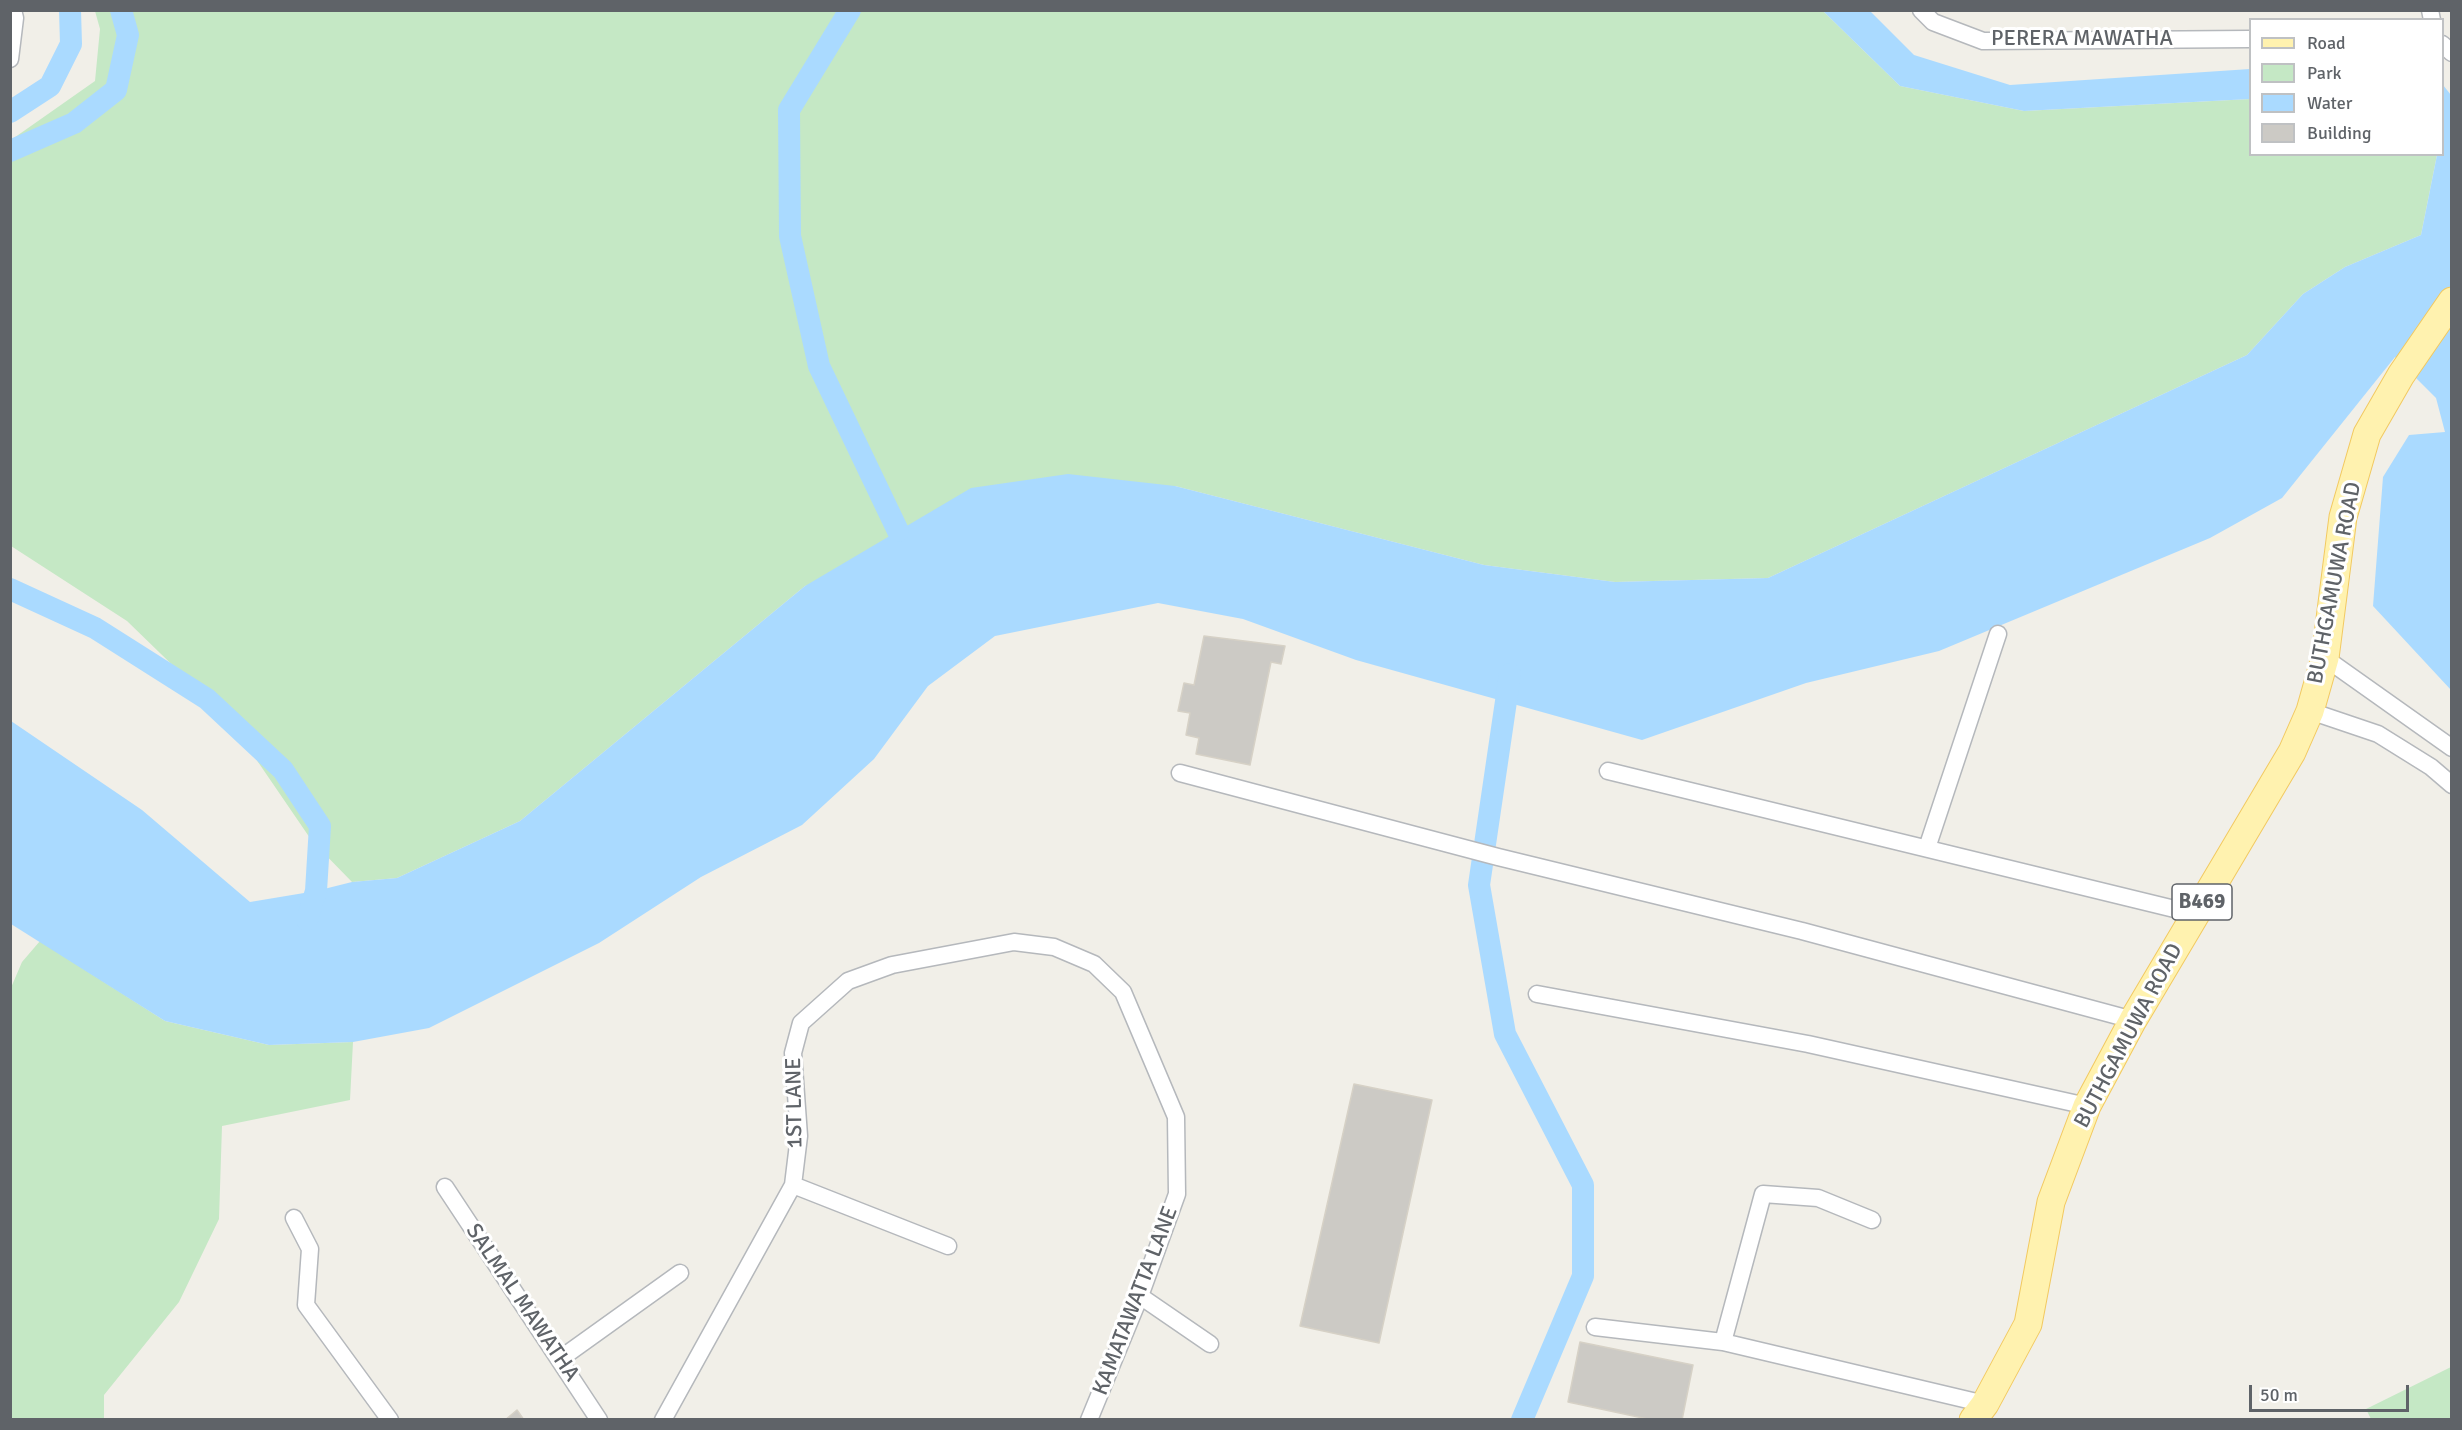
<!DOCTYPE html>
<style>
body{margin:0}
#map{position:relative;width:2462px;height:1430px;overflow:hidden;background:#f1efe8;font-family:Signika,sans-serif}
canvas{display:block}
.frame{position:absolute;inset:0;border:12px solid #5f6368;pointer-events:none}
.legend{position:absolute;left:2249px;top:18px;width:195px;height:138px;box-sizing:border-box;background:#fff;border:2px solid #bfc1c3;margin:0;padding:8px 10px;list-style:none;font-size:18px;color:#5f6368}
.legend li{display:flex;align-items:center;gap:12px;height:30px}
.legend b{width:30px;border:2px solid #bfc1c3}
.scale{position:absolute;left:2249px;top:1385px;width:160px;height:27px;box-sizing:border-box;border:3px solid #5f6368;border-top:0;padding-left:8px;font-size:18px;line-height:21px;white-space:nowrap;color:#5f6368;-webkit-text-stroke:4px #fff;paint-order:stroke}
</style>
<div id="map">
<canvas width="2462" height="1430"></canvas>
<div class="frame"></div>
<ul class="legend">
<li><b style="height:8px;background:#fff2af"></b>Road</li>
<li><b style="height:16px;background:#c5e8c5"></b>Park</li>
<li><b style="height:16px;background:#aadaff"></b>Water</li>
<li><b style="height:16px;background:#cccac5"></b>Building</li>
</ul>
<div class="scale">50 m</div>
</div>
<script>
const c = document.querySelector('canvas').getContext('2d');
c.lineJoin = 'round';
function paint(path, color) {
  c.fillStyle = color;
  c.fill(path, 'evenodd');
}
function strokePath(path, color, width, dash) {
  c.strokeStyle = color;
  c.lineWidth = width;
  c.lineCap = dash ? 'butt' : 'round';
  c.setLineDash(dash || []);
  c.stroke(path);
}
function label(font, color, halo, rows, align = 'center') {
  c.font = font + ' Signika,sans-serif';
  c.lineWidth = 6;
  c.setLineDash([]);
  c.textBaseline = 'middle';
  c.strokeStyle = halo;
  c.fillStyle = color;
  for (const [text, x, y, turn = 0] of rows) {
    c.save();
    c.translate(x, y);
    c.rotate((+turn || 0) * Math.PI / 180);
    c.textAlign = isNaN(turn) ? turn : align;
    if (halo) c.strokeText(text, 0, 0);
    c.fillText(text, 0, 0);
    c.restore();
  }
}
const green = new Path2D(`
 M95,11H1823L1900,86L2024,111L2250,99V154L2437,155L2421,235L2345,267L2303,294L2247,355L1768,578L1615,582L1484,565L1175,486L805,586L520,821L397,878L352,882L312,841L230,721L127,621L11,546V140L95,81L100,29Z
 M40,941L165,1021L269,1045L353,1042L350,1100L222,1126L219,1219L179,1302L104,1395V1419H11L10,990L22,962Z
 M2451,1367V1419H2371L2366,1409Z`);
const water = new Path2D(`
 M1823,11H1870L1914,55L2010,85L2250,69V99L2024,111L1900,86Z
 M2443,85L2451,95V690L2373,606L2383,477L2409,435L2445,432L2436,398L2395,357L2282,498L2210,538L1939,651L1806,683L1642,740L1356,660L1243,619L1158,603L995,636L928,686L874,759L802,825L701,877L599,943L429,1028L353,1042L269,1045L165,1021L11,924V721L142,810L250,902L316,891L352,882L397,878L520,821L805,586L971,488L1068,474L1175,486L1484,565L1615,582L1768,578L2247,355L2303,294L2345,267L2421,235L2437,155L2442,154Z`);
const canal = new Path2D(`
 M850,10L789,110L790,236L819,366L898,531
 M10,112L50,86L71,44L70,10
 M10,151L74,123L116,90L128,35L121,10
 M10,589L95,628L207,699L283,770L320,826L316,891L307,920
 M1510,674L1479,885L1505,1034L1583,1185V1276L1522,1420`);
const building = new Path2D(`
 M1204,636L1285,646L1281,664L1271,662L1250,765L1196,754L1199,738L1186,735L1190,713L1178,711L1184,683L1194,685Z
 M1354,1084L1432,1100L1379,1343L1300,1326Z
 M1580,1342L1693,1365L1682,1420H1652L1568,1402Z
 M517,1410L524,1420H505Z`);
const minor = new Path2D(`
 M1921,10L1933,22L1983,41L2250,39
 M2430,10L2432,20
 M2442,44L2452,53
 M10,59L15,18L13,10
 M2325,658L2452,748
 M2310,711L2378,734L2431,767L2452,785
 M1608,771L2195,914
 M1180,773L1498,857L1802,931L2133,1020
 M1927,848L1998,634
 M1537,994L1808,1044L2087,1106
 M793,1185L948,1246
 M445,1187L599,1420
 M294,1218L310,1249L306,1305L390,1420
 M1140,1296L1210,1344
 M1595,1327L1723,1342L1985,1404
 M1723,1342L1763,1194L1818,1198L1872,1220
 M560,1359L680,1273
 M663,1420L793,1185L799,1136L793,1053L801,1023L848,981L892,965L1014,942L1054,947L1094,964L1123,992L1176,1117L1177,1194L1140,1296L1089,1420`);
const primary = new Path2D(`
 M1973,1420L1985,1404L2028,1324L2051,1202L2087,1106L2133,1020L2292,752L2310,711L2325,658L2343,517L2367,434L2401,375L2452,301`);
const shields = [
 [2202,902,60]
];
const shieldNames = [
 ["B469",2202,902]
];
const streetNames = [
 ["PERERA MAWATHA",2082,39],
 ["BUTHGAMUWA ROAD",2335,583,-79],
 ["BUTHGAMUWA ROAD",2129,1036,-62],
 ["1ST LANE",795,1103,-91],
 ["KAMATAWATTA LANE",1136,1301,-69],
 ["SALMAL MAWATHA",522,1303,56]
];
paint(green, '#c5e8c5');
paint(water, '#aadaff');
strokePath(canal, '#aadaff', 22);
paint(building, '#cccac5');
strokePath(building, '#d6d1c6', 1.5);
strokePath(minor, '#b5b8bc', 19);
strokePath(primary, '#f2c960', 29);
strokePath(minor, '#fff', 16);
strokePath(primary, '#fff2af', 27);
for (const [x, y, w] of shields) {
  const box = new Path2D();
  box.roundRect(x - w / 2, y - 18, w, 36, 4.5);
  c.fillStyle = '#fff';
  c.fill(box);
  strokePath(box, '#5f6368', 1.5);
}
label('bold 21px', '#5f6368', null, shieldNames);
label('22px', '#5f6368', '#fff', streetNames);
</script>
